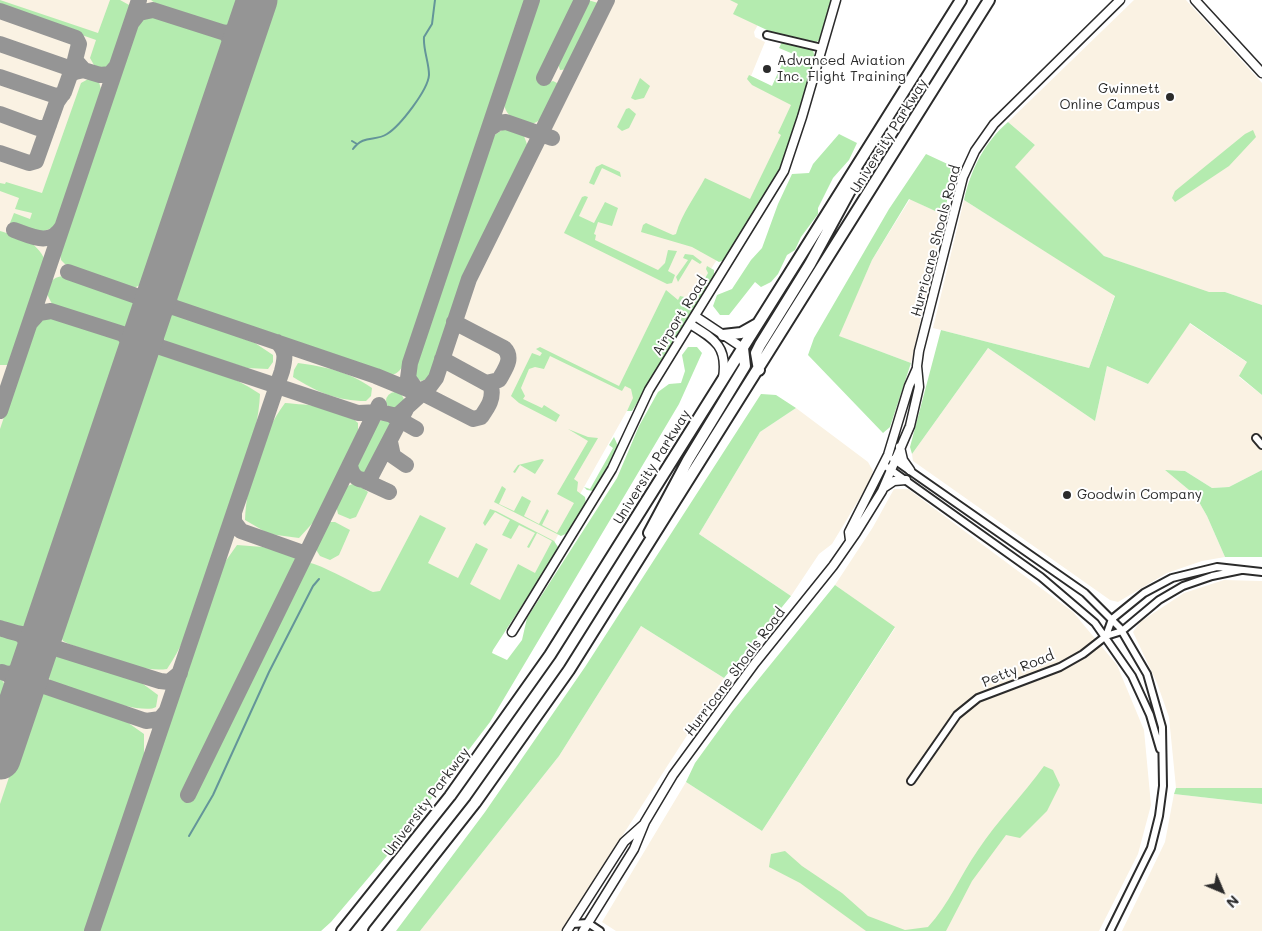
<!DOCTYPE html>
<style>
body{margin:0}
#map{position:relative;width:1262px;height:931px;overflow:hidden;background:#fff;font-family:Mali,sans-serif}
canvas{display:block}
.north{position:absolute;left:1197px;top:866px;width:50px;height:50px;-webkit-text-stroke:4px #fff;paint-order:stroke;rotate:135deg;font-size:14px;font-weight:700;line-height:20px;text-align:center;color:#2b2b2b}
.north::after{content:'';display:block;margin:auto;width:18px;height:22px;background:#2b2b2b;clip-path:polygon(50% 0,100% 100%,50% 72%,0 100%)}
</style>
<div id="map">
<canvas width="1262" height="931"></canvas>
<div class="north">N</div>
</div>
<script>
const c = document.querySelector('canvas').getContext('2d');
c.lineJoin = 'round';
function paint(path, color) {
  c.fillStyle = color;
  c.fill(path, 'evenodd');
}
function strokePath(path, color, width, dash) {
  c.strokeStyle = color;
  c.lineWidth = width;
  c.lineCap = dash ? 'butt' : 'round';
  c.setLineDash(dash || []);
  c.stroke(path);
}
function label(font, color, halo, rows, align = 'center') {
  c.font = font + ' Mali,sans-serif';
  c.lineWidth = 4;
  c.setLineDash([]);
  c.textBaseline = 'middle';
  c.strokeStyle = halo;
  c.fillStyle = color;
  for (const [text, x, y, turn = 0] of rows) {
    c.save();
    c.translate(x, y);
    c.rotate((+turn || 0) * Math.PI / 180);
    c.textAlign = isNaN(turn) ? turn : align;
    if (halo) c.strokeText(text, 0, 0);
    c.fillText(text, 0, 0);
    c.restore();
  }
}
const built = new Path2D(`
 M0,0H828L767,8L754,32L755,37L765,42L751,76L798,100L753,206L686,306L566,519L547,557L281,931H0Z
 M1134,0H1186L1262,83V305L1225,292L1209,293L1104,256L1014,167L1035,145L1008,122Z
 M910,199L944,215L911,363L838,336L872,260Z
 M964,200L1115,295L1089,368L933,328Z
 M1189,323L1248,363L1239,377L1262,395V470L1229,487L1212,488L1185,471L1165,470L1195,495L1207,516L1225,557L1202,561L1167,573L1118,602L1110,600L913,461L912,454L988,348L1095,421L1107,366L1148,384Z
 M796,408L868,462L873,471L870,481L832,544L819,554L791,596L699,534L760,432Z
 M894,489H908L1073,612L1117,665L1144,730L1151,805L1138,854L1099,931H616L602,922L686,782L762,831L895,628L835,585L873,527Z
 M1224,580L1262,581V788H1176L1169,717L1157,683L1133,632L1140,622L1184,593Z
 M641,626L724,678L561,931H420L559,756Z
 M1174,794L1262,804V931H1122L1165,842Z`);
const green = new Path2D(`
 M0,0L98,33L110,0H120L131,6L112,62L108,67L101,69L94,65L90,58L96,40L0,6Z
 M151,0H242L234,25L229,28L155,3Z
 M271,0H527L405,361C402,368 399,374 390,375L183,304L176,300L173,291Z
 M538,0H576L539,76L548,81V83L553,81L557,83C562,97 546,121 531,124C519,122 505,117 504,103Z
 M588,0L598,3V10L572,64L569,69L560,70L558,63Z
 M730,0H833L820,40L816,42L769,31L733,14L738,4Z
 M147,16L158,17L223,39L226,46L146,282L134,288L67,266L61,260L60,253L137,23Z
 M782,42L813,50L815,59L782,165L725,260L719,262L692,247L641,232L643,225L646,223L673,235L676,234C682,213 695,197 705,178L750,199L781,135L778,133L791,105L752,85L747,79L749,75L772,86L783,62L788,65L792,60H796L798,56L779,48Z
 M90,78L99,82L102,93L57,226L41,232L10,223L14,213L30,219L32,213L15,209L19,198L0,191V183L5,184L6,182L42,193L81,83Z
 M640,78L650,86L644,98L635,100L631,98Z
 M629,108L636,114L629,128L622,131L617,127L626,109Z
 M1008,122L1035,145L1015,167L1104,256L1209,292H1225L1262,305V395L1239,376L1247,362L1190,323L1148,384L1107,366L1095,421L988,348L912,454L910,447L941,330L1089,368L1115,296L964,200C971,169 984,143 1008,122Z
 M504,129H510L524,136L529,150L461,286L431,375L427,379L421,381L413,375L416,361L486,153L493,136Z
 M1253,130L1256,137L1229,166L1175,202L1172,198L1175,191L1245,134Z
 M839,134L857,143L849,160L833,178L818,208V214L801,237L795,250L787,255L778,274L771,282L761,287L755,282L729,315H720L713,306L717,295L732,289L751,260L762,248L778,204L792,174L809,173L813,164Z
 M926,154L954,167L944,215L909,199L872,260L839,336L911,363L890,427L883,433L808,355L814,338L889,209Z
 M602,164L620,172L621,177L602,168L594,185L589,183L596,167Z
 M585,196L588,197L579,216L594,223L605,202L618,208L612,226L598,222L594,234L596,235L595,240L658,270L665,263L668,250L677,251L668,271L675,275L672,283L667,284L564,233L582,197Z
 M0,231C19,237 36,240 45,260L11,360L8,365H0Z
 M685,254L693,255L702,262L700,264L692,259L678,282L676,277L688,260L683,258Z
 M707,266L714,270V277L632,411H627L633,398L631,389L625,386L622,391L550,356L544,369L535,367L529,369L521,388L525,396L523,399L542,408L544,405L560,415L556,422L519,403L511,396L532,353L540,356L542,353L536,349L540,347L619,386L666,290L678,300L680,296L693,299L708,273L706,269Z
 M63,276L132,300C140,312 134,329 118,327L52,304L47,294C48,284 52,277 63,276Z
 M175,314L255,343L273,355V362L268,369L247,368L167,343L159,332L164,318Z
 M50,315L115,337L122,344L123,352L32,621C21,631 12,625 0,621V429L35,325L41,317Z
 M688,347H697L702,353L679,404L490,722L392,850L331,922L321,931H98L216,582L225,562L237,545L263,547L298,558L183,791V794L191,798L309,563C316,562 362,587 373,592L380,591L420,515L446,528L428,563L458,578L476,543L488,549L470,584L500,600L518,564L535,573L552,541L537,533L529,548L527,547L535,533L519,525L511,539L502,535L510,520L495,512L485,526L483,523L490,509L496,511L554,541L558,547L556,553L493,650L492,653L507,660L522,640L527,618L617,478L639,426L658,392L669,384L681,383L685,371L682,355Z
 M157,354H165C197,365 231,374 260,394C258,440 237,486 222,530C206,576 195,628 167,669C138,673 97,653 69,644L63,641L58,631L150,359Z
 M298,363C326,367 348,371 372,388L371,396L366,401C337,401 317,392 293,377L294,370Z
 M386 401a9 9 0 1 1 18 0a9 9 0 1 1-18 0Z
 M761,394L776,395L796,408L760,432L699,534L791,596L724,678L641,626L559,756L420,931H396L485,812L585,667Z
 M285,403C307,405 341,406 358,423V436L319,516L299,538L269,534L245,520C247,479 261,436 285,403Z
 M384,419L389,421L391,427L368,473L360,475L356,470V465L377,423Z
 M568,429L588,437L598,438L574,479L578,482L577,491L585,497L586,504L568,533L561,536L494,502L502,486L506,489L499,504L514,511L522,496L531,501L524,516L539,524L547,509L549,511L542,525L557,533L574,503L557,494L588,441Z
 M614,437L618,446L596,488L593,491L587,490L584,487L590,489L613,448L609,445Z
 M542,459L544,460L535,474L520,465L515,473L513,472L518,465Z
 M1165,470L1185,471L1212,488L1229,487L1262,470V557H1225L1207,516L1195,495Z
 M355,483L368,492L356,517L350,519L338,514L336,505L345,487Z
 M329,522H335L350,530L339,555L330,560L320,556L315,548Z
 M835,585L895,627L762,831L686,782L695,763L732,712Z
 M0,633L15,638L21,648L18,660L8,667L0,665Z
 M60,654L139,681L158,695L156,707C142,716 67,689 51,682L45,670L48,660Z
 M0,678L8,688L0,715Z
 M43,694H50L127,722L144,734V756L86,931H0V804L35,700Z
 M1044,766L1053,770L1060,785L1047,811L1020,838L1006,835L972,881L946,931H866L800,883L769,867L771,854L785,851L802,866L842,893L868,916L905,930L928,927C949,904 960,876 978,850C998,820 1023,795 1044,766Z
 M1176,788H1262V804L1174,794Z`);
const stream = new Path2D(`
 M352,141L357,144
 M353,149C364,134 375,142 387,134C400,126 428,90 429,75C429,62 423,50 424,37L432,24L435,0
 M189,836L213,795L269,672L313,586L319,579`);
const taxiway = new Path2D(`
 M0,11L76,38L79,44L75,60L84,70
 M132,22L139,13L153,10L225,33L235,43L237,59
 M225,33L239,31L250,18
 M0,44L66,67L80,69L100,75L110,74L116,67
 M0,77L56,96L63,94
 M544,78L582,0
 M0,114L38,128H44L49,125
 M489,129L498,123L506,122L552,138
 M0,153L29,163L36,161L57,102L64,92L70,75L75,72L84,70
 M14,230C31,236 50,247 62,227
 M68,272L142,298L148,309V322L145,325
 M162,280L163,295L173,307L376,376L410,390H422L430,386L436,378L469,279L607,0
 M173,307L158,310L148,322L150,335L160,347L358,413L380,412L397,416L428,388
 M30,323L39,313L51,311L123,334L133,345L134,363
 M442,359L486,383L499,380C505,369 514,358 504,348L454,322
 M414,391L426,395L473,419L481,417C488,407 494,399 491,386L486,383
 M418,392L408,378L410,363L532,0
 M0,411L139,0
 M393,416L416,429
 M390,442L393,456L406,465
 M350,464C351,476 359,483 370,478L406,409
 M363,480L389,492
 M234,513V522L241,531L306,554
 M0,628C22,635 33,641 48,618
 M21,635L30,643L34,675L44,686L146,721L160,719L166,712
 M2,672C19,678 20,689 18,705
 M7,674L23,672L40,653L52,647L160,681L169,682L180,673
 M188,795L379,405
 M92,931L282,371C285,359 287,351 277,342`);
const runway = new Path2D(`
 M0,759L257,0`);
const minor = new Path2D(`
 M767,35L822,48
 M1256,438L1262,445
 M893,459L1085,593L1120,628L1147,674L1162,727L1163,786L1159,816L1151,848L1110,931
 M884,465L1041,577L1095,623L1132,676L1150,715L1160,749
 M1106,636L1112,619L1144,593L1172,578L1217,567L1262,572
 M911,781L957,715L978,698L1060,667L1083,654L1106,636L1122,631L1159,600L1183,586L1212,576L1241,570
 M572,924L588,923L600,931`);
const tertiary = new Path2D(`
 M1195,0L1262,73
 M695,316L743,348
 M690,324C714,339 728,346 723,378
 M900,447L903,460L910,470
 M885,487L894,481L906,480
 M850,540L849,532L888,455L909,386L917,368
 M512,632L612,469L649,390L784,171L802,117L836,0
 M567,931L624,842L644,824
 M583,931L634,849L645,822L673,775L755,663L833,566L856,533L882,491L910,426L919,387L917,366L919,351L963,177L975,151L994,124L1120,0`);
const trunk = new Path2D(`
 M723,335L741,333L757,324
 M759,370L756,353L760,345L810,264L859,174
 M649,533L688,460L745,366L743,348
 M342,931L450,796L550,655L961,0
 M374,931L475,803L569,670L989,0`);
const markers = [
 [767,69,5,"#2b2b2b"],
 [1170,97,5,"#2b2b2b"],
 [1067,495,5,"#2b2b2b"]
];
const poiNames = [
 ["Advanced Aviation",777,61],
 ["Inc. Flight Training",777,77],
 ["Gwinnett",1160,89,"right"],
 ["Online Campus",1160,105,"right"],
 ["Goodwin Company",1077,495]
];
const streetNames = [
 ["University Parkway",889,136,-58],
 ["Hurricane Shoals Road",936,241,-75],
 ["Airport Road",680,316,-58],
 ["University Parkway",652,467,-58],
 ["Petty Road",1018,669,-22],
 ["Hurricane Shoals Road",735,672,-53],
 ["University Parkway",427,802,-53]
];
paint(built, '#faf2e3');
paint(green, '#b4ebaf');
strokePath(stream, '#649599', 2);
strokePath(taxiway, '#959595', 16);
strokePath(runway, '#959595', 41);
strokePath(minor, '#2b2b2b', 10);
strokePath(tertiary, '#2b2b2b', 11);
strokePath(trunk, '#2b2b2b', 14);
strokePath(minor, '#fff', 6);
strokePath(tertiary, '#fff', 8);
strokePath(trunk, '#fff', 10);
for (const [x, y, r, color] of markers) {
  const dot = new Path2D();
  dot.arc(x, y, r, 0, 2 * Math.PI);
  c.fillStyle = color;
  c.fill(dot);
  strokePath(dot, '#fff', 2);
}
label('14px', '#2b2b2b', '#fff', poiNames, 'left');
label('14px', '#2b2b2b', '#fff', streetNames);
</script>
